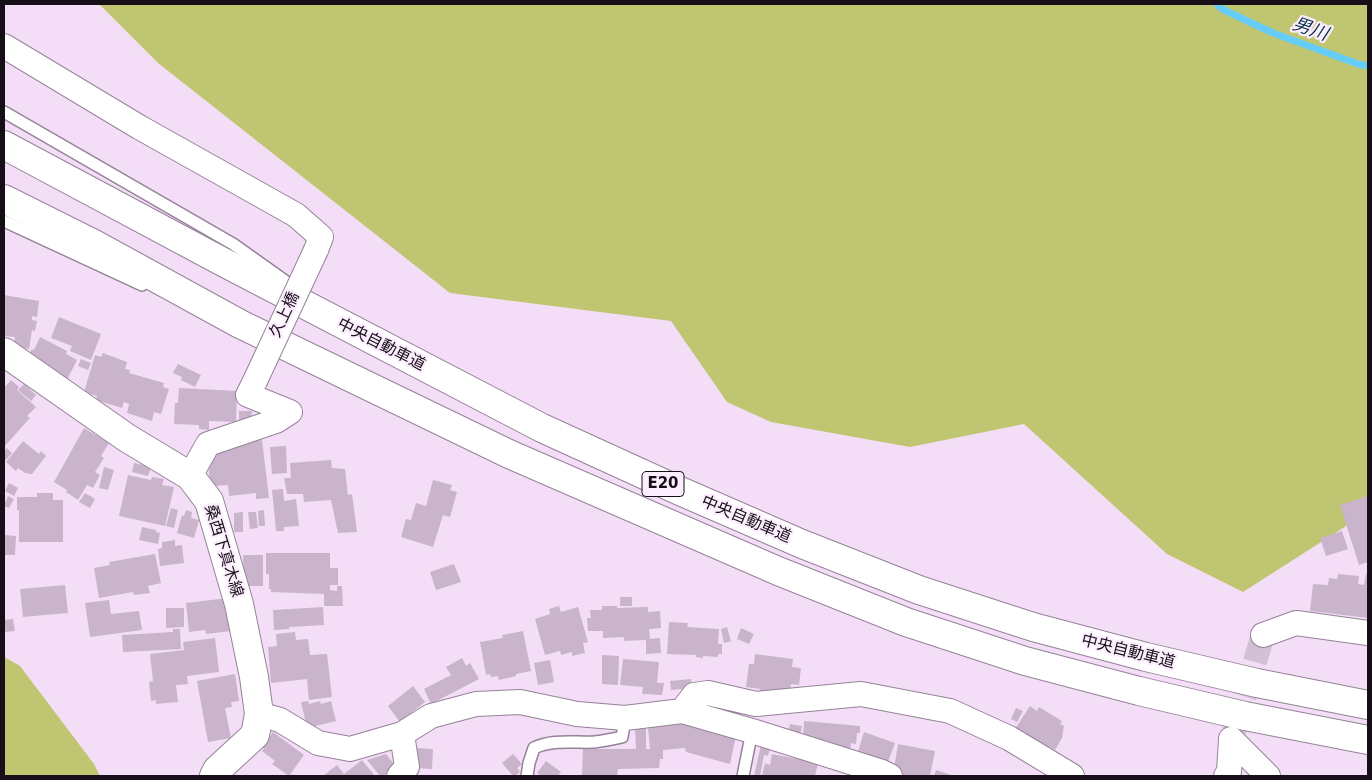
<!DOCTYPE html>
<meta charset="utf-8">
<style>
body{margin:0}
#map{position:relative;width:1372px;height:780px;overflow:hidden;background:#f4def7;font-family:"DejaVu Sans",sans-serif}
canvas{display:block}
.frame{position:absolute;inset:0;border:5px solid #170f18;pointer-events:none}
</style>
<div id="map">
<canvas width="1372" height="780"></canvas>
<div class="frame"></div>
</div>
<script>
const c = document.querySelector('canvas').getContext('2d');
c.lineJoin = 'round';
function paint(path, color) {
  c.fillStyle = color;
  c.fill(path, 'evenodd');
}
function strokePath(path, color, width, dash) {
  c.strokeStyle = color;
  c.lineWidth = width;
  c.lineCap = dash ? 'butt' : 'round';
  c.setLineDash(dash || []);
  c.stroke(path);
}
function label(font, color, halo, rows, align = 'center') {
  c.font = font + ' "DejaVu Sans","Noto Sans JP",sans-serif';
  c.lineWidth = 4.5;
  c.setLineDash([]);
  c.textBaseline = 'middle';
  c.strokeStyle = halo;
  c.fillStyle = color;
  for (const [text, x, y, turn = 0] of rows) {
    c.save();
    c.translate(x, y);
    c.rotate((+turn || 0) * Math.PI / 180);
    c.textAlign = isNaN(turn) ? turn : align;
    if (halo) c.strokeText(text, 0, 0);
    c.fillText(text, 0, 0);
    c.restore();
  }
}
const green = new Path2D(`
 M99,4H1368V512L1243,592L1167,554L1024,424L910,447L771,422L727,402L671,321L450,293L158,63Z
 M4,657L20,666L94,764L100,776H4Z`);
const stream = new Path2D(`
 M1217,4L1222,9L1273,33L1358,64L1368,66`);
const building = new Path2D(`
 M4,295L39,301L37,317L32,316V320L37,321L35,331L32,330L29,349L25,348L24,351L13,349L15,337L4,336Z
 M59,317L101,334L91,360L70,351L72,346L51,338Z
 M40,337L67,351L66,354L77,360L66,382L26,360L32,349L34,350Z
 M103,353L127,362L125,369L130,370L129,373L164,383L163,387L169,389L161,414L154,412L152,421L127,413L129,404L124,402L122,408L96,400L97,396L84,392L95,355L101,357Z
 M81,359L91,363L88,370L78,366Z
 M178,364L201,375L195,387L181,380L182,377L173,373Z
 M11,380L19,387L17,390L36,407L27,416L30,418L4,447V388Z
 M24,384L36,395L31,401L18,390Z
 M179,388L237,391L236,422L209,421V430L199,429V425L174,424L175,403H178Z
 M239,411H252L251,423H239Z
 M84,428L109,443L101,456L104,458L95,472L100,475L93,488L87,485L78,500L66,492L67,490L54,482Z
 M262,440L269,498L256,499V493L229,496L228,485L213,486V482H210L207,455L210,449L239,446V442Z
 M23,441L39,454L41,451L46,456L32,474L25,473L18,468L16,471L6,462Z
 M286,446L287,473L272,474L270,447Z
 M7,448L12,453L4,462V451Z
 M331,460L332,468L345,469L348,495L352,494L357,532L338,533L331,500L304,502L303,494H287L284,478H291L290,463Z
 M134,463L151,467L148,476L132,472Z
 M104,467L114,470L108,490L99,488Z
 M128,475L151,480L152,477L164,479L162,485L174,487L165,526L119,516Z
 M433,480L452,485L450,490L457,492L450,517L443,515L433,547L401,537L406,519L411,520L416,503L426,506Z
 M9,483L18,488L14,496L5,491Z
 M283,489L284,501L296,499L299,526L284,527V531H276L272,490Z
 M37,493H53V500H63V542H19V510H17V497H37Z
 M85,493L95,499L90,508L79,502Z
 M8,496L14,499L9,508L4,506Z
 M1368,496V562L1359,565L1340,505Z
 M171,508L178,510L174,528L166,526Z
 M186,510L192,512L191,518L199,520L194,538L177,533L182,515L184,516Z
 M264,510L265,526H259L258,511Z
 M243,512V532H234V513Z
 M248,512H256L258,528L250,529Z
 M142,527L156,530V532L160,533L158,544L139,540Z
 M1342,531L1348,549L1326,556L1320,538Z
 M4,535L16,536L15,555H4Z
 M175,540V546L182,545L184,563L160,566L158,549L162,548V542Z
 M266,553H330V568H338V585H330V590L337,591V586H342L343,606H324V594L271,592V589H269V574H266Z
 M155,554L161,583L148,586L150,593L134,595L133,592L99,598L94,568L110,565L109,562Z
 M243,555H263V586H244Z
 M454,564L461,582L436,590L430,572Z
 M1338,574L1359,576L1358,584L1364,585L1366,574H1368V618L1310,611L1313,584L1328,585L1329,578L1337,579Z
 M65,585L68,613L23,617L20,589Z
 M620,597H632V606H620Z
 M228,598L231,631L206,634L205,630L189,632L186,603Z
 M109,600L111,614L139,611L142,630L90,637L85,603Z
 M559,606L561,612L578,607L588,642L583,643L585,653L572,656V652L561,655L560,651L545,655L535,619L550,614L549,609Z
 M602,606H617V608L648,607V612L660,611L661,628L649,629L650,639L660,638L661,653L646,654V640L624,641V637L603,638V631H588L587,618H591L590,610H602Z
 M323,607L324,625L289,627V629L274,630L273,610Z
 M166,608H184V627L166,628Z
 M13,619L15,631L4,632V620Z
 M669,622L688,623L687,627L719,629L718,644H722V654H718V657L703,656V658L696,657V655L667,654Z
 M727,627L731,641L724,643L721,629Z
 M741,628L754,634L749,644L737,639Z
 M173,629H180L181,649L123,652L122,635L173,632Z
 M523,631L531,671L516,674V676L499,680L498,676L491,677L490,674L486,675L480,642L503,638L502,635Z
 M295,632L296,640L308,639L310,655L327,654L332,697L309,700L307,679L271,683L268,647L277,646L276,634Z
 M215,638L219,672L187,676L188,684L176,685L178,702L156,704V700L151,701L149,682L153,681L150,654L184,650L183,642Z
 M755,654L793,659L792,667L801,668L799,685L791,684L790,691L760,692V689L746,687L749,664H754Z
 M602,655L619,656L618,685L602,684Z
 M462,658L466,666L470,663L479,679L431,704L424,689L451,675L446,667Z
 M623,659L659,662L657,683H664L662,695L642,694L643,687L620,685Z
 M550,660L554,682L538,685L534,663Z
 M235,674L239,701L231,702L232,707L225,708L231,738L208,742L197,681Z
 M691,679L692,688L671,690L670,681Z
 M413,686L425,702L400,722L388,706Z
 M308,701L309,704L320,701L321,704L331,701L336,721L307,728L301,702Z
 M1030,706L1037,711L1039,707L1062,721L1060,724L1064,726L1062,738L1055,750L1050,747L1048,750L1013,732Z
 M1016,708L1023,711L1017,722L1011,719Z
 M804,721L860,726V733H857L856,744L851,743L850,750L828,745L829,741L803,739Z
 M690,723L736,736L730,764L686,752L685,748L663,750V759H660L659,768L618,769L617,776H582L583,749H636L635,728H646V749H650L648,727Z
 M790,724L802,726L800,735L788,733Z
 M273,732L304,755L289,776L272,764L275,761L262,751L264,749L262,747Z
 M864,732L895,743L888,762L876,758L875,761L857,755Z
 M898,744L935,751L930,776H907L897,774L894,769Z
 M761,745L770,747L768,756L764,755L760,776H754Z
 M416,748L433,749L432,769L415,768Z
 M386,754L396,767L383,776H380L367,760Z
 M513,754L522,764L517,768L520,772L515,776H513L502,763Z
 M772,754L818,763L815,776H762L765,763L770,765Z
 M362,760L375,776H323L337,765L344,774Z
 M546,761L561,772L558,776H541L537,773Z
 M936,770L954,776H934Z`);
const minorTunnel = new Path2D(`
 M1234,731L1263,635`);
const service = new Path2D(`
 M4,112L233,244L285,281
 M4,221L142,285
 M527,776L529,763L534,748C552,739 574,743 594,742C603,741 613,739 622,737L625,718
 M743,776L752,731`);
const minor = new Path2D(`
 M4,46L139,127L296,215L321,237L316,250
 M190,476L208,444L276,421L290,412L248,395L255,381
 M1263,635L1296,623L1368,633
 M682,711L694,695L708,693L756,704L861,694L950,711L1009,738L1072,776
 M259,714L280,720L318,743L350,749L402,734L431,716L476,704L520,702L577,714L625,718L682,711L752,731L882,772L890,776
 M1231,739L1268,776
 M399,776L407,767L402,734
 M1226,776L1229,772L1231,739`);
const secondary = new Path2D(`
 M4,352L127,438L190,476L209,501L239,604L254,677L259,714L255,735L217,770L214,776`);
const motorway = new Path2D(`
 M4,145L223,262L542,428L680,491L802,544L919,590L1033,627L1146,657L1257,683L1368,705
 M4,199L94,244L240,324L509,454L778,571L906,622L1025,661L1139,691L1245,716L1368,740`);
const minorBridge = new Path2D(`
 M255,381L316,250`);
const shields = [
 [663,484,42]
];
const shieldNames = [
 ["E20",663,484]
];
const streetNames = [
 ["久上橋",285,315,-65],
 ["中央自動車道",381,345,27],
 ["中央自動車道",746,520,23],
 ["桑西下真木線",223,551,73],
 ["中央自動車道",1128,652,14]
];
const waterNames = [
 ["男川",1310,30,19]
];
paint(green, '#bfc571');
strokePath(stream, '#66ccf8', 7);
paint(building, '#c9b4cc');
strokePath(minorTunnel, '#d3bfd6', 24, [24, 12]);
strokePath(service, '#958298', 14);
strokePath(minor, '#958298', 26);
strokePath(secondary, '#958298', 30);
strokePath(motorway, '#958298', 30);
strokePath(service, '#fff', 11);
strokePath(minor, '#fff', 24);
strokePath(secondary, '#fff', 28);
strokePath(motorway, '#fff', 28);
strokePath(minorBridge, '#958298', 26, []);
strokePath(minorBridge, '#fff', 24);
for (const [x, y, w] of shields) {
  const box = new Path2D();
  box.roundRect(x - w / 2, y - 12.5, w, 25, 4);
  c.fillStyle = '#fceefe';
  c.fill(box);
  strokePath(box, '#170f18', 1);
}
label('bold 15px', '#170f18', null, shieldNames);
label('16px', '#170f18', '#fceefe', streetNames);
label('italic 18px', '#053547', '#fceefe', waterNames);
</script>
